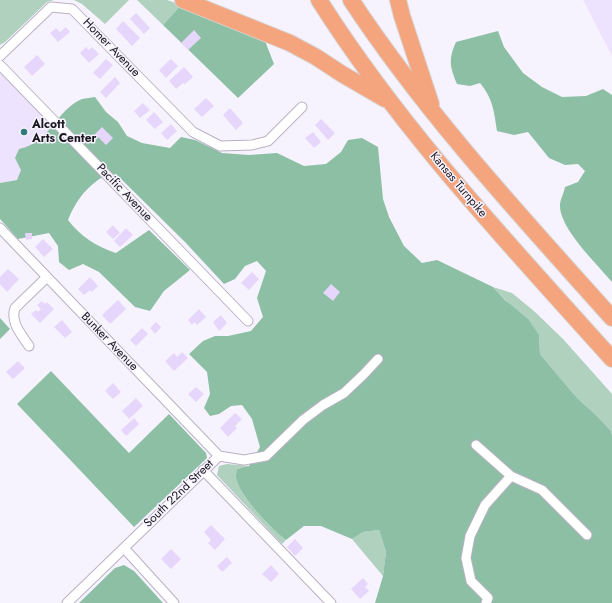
<!DOCTYPE html>
<style>
body{margin:0}
canvas{display:block;background:#f7f3fe}
</style>
<canvas width="612" height="603"></canvas>
<script>
const c = document.querySelector('canvas').getContext('2d');
c.lineJoin = 'round';
function paint(path, color) {
  c.fillStyle = color;
  c.fill(path, 'evenodd');
}
function strokePath(path, color, width, dash) {
  c.strokeStyle = color;
  c.lineWidth = width;
  c.lineCap = dash ? 'butt' : 'round';
  c.setLineDash(dash || []);
  c.stroke(path);
}
function label(font, color, halo, rows, align = 'center') {
  c.font = font + ' Jost,sans-serif';
  c.lineWidth = 3;
  c.setLineDash([]);
  c.textBaseline = 'middle';
  c.strokeStyle = halo;
  c.fillStyle = color;
  for (const [text, x, y, turn = 0] of rows) {
    c.save();
    c.translate(x, y);
    c.rotate((+turn || 0) * Math.PI / 180);
    c.textAlign = isNaN(turn) ? turn : align;
    if (halo) c.strokeText(text, 0, 0);
    c.fillText(text, 0, 0);
    c.restore();
  }
}
const built = new Path2D(`
 M583,0H612V56L599,31Z
 M0,73L52,127L43,137L29,147L19,149L21,170L17,180L0,183Z`);
const green = new Path2D(`
 M0,0H54L47,2L5,42L0,45Z
 M74,0H129L105,24L82,4Z
 M137,0H167L181,5L163,25Z
 M493,287L512,293L534,311L563,339L612,394V435L611,431L596,415L577,398L540,354L539,335Z
 M227,464L249,466L237,469C237,472 235,476 236,478C238,494 273,531 286,540L282,544L217,475L219,466Z
 M379,530L386,552L383,576L352,539L363,532Z`);
const forest = new Path2D(`
 M181,5L265,41L274,64L238,98L163,25Z
 M498,31L504,47L523,73L542,87L562,97L586,96L603,89L612,95V282C597,264 559,228 560,205C560,200 564,193 565,187L578,182L585,171L578,164L565,165L549,158L528,132L514,135L497,131C494,111 493,99 480,83L470,86L457,84C450,67 448,60 456,42Z
 M95,97L106,112L118,122L127,136L142,143L170,148L181,137L195,140L222,153L249,155L277,153L304,166L326,164L341,152L348,140L362,138L378,147L383,199L389,217L404,246L422,263L437,260L493,287L505,300L528,319L539,335L540,354L577,398L596,415L611,431L612,435V603H375L383,576L386,552L379,530L363,532L352,539L321,526H304L286,540C273,531 238,494 236,478C235,476 237,472 237,469L249,466L260,447L252,419L242,405L231,406L219,414L210,416L204,408L210,394L207,372L189,354L203,341L215,336H228L251,331L263,317L257,298L266,271L257,261L245,266L235,279L224,284L185,242L116,174C111,175 103,176 98,180C84,190 74,204 68,220C80,236 97,247 116,253L149,230L190,270L164,291L150,311L135,307L99,272L83,264L69,270L59,262L58,246L49,233L18,239L0,219V183L17,180L21,170L15,158L19,149C50,143 56,110 82,99C86,98 91,98 95,97Z
 M0,318L10,329L0,339Z
 M51,371L129,453L169,414L206,453L207,458L134,527L17,404Z
 M124,565L134,571L163,603H79L115,568Z`);
const building = new Path2D(`
 M136,13L150,28L144,34L130,19Z
 M123,21L140,38L132,46L116,29Z
 M66,27L70,32L58,42L50,33L56,28L60,32Z
 M194,30L201,38L188,50L181,43Z
 M86,47L89,50L92,47L99,54L89,63L80,53Z
 M37,55L45,64L32,76L24,67Z
 M106,59L113,65L100,79L93,73Z
 M171,59L178,66L166,78L159,70Z
 M184,67L193,77L185,84L183,83L176,89L169,81Z
 M115,77L120,83L106,98L100,92Z
 M206,98L214,106L202,117L194,109Z
 M143,103L150,110L140,118L134,111Z
 M230,108L243,123L236,130L223,115Z
 M154,112L163,122L155,129L146,120Z
 M321,119L335,133L328,140L315,125Z
 M171,124L177,131L167,140L161,133Z
 M102,127L113,138L106,145L95,134Z
 M313,132L321,142L314,148L305,138Z
 M113,225L120,233L113,239L106,232Z
 M126,228L133,235L120,247L114,241Z
 M25,233H32V239L26,240Z
 M43,239L53,249L44,257L35,247Z
 M8,269L19,279L7,292L0,284V277Z
 M252,272L259,279L249,290L241,283Z
 M90,277L98,286L92,292L90,290L84,295L78,289Z
 M331,284L340,292L333,301L323,293Z
 M118,300L126,309L110,324L102,315Z
 M42,301L45,304L47,302L54,309L40,323L31,314L36,310L38,312L41,309L37,305Z
 M199,309L206,317L197,325L194,322L192,325L188,320Z
 M221,315L227,323L219,331L213,322Z
 M62,320L72,332L65,338L54,327Z
 M156,322L161,327L155,334L150,328Z
 M142,328L148,334L136,346L130,340Z
 M182,352L188,358L174,371L165,361L174,353L177,357Z
 M18,361L25,368L13,379L6,372Z
 M113,383L121,392L113,399L105,391Z
 M196,387L204,394L196,402L188,394Z
 M136,398L143,406L129,419L122,411Z
 M235,413L242,419L235,426L237,428L228,437L220,428Z
 M134,418L139,424L126,436L121,430Z
 M211,525L225,539L215,550L208,543L211,540L204,532Z
 M295,539L303,548L295,556L287,547Z
 M171,549L181,559L171,569L161,559Z
 M227,557L232,563L222,572L217,566Z
 M271,565L279,574L271,582L262,574Z
 M363,578L368,584L365,587L369,591L360,599L351,589Z`);
const street = new Path2D(`
 M0,56L51,7L72,9L193,132L220,146L252,145L268,141L302,107
 M0,65L248,321
 M0,228L219,456
 M29,346C22,335 10,323 15,308L47,277
 M476,445L511,476L542,490L587,535
 M203,470L331,603
 M124,548L174,603
 M67,603L219,456L244,460L266,456L303,420L323,405L344,393L364,374L378,359
 M486,603L488,598L471,581L466,558L470,536L485,505L511,476`);
const highway = new Path2D(`
 M183,0L290,43L316,57L342,74L385,99
 M319,0C402,131 509,244 612,359
 M351,0C427,115 520,215 612,318
 M398,0L402,16L431,104`);
const markers = [
 [24,132,4,"#307a7b"]
];
const streetNames = [
 ["Homer Avenue",111,48,46],
 ["Kansas Turnpike",458,185,50],
 ["Pacific Avenue",124,193,46],
 ["Bunker Avenue",109,342,46],
 ["South 22nd Street",179,494,-44]
];
const poiNames = [
 ["Alcott",32,125],
 ["Arts Center",32,139]
];
paint(built, '#eee3fe');
paint(green, '#afd1be');
paint(forest, '#8cbfa4');
paint(building, '#e6d6fb');
strokePath(street, '#b9b1c4', 11);
strokePath(highway, '#d6d5d6', 18);
strokePath(street, '#fff', 9);
strokePath(highway, '#f5a57e', 16);
for (const [x, y, r, color] of markers) {
  const dot = new Path2D();
  dot.arc(x, y, r, 0, 2 * Math.PI);
  c.fillStyle = color;
  c.fill(dot);
  strokePath(dot, '#f7f3fe', 1.5);
}
label('12px', '#1a171e', '#f7f3fe', streetNames);
label('bold 12px', '#1a171e', '#f7f3fe', poiNames, 'left');
</script>
